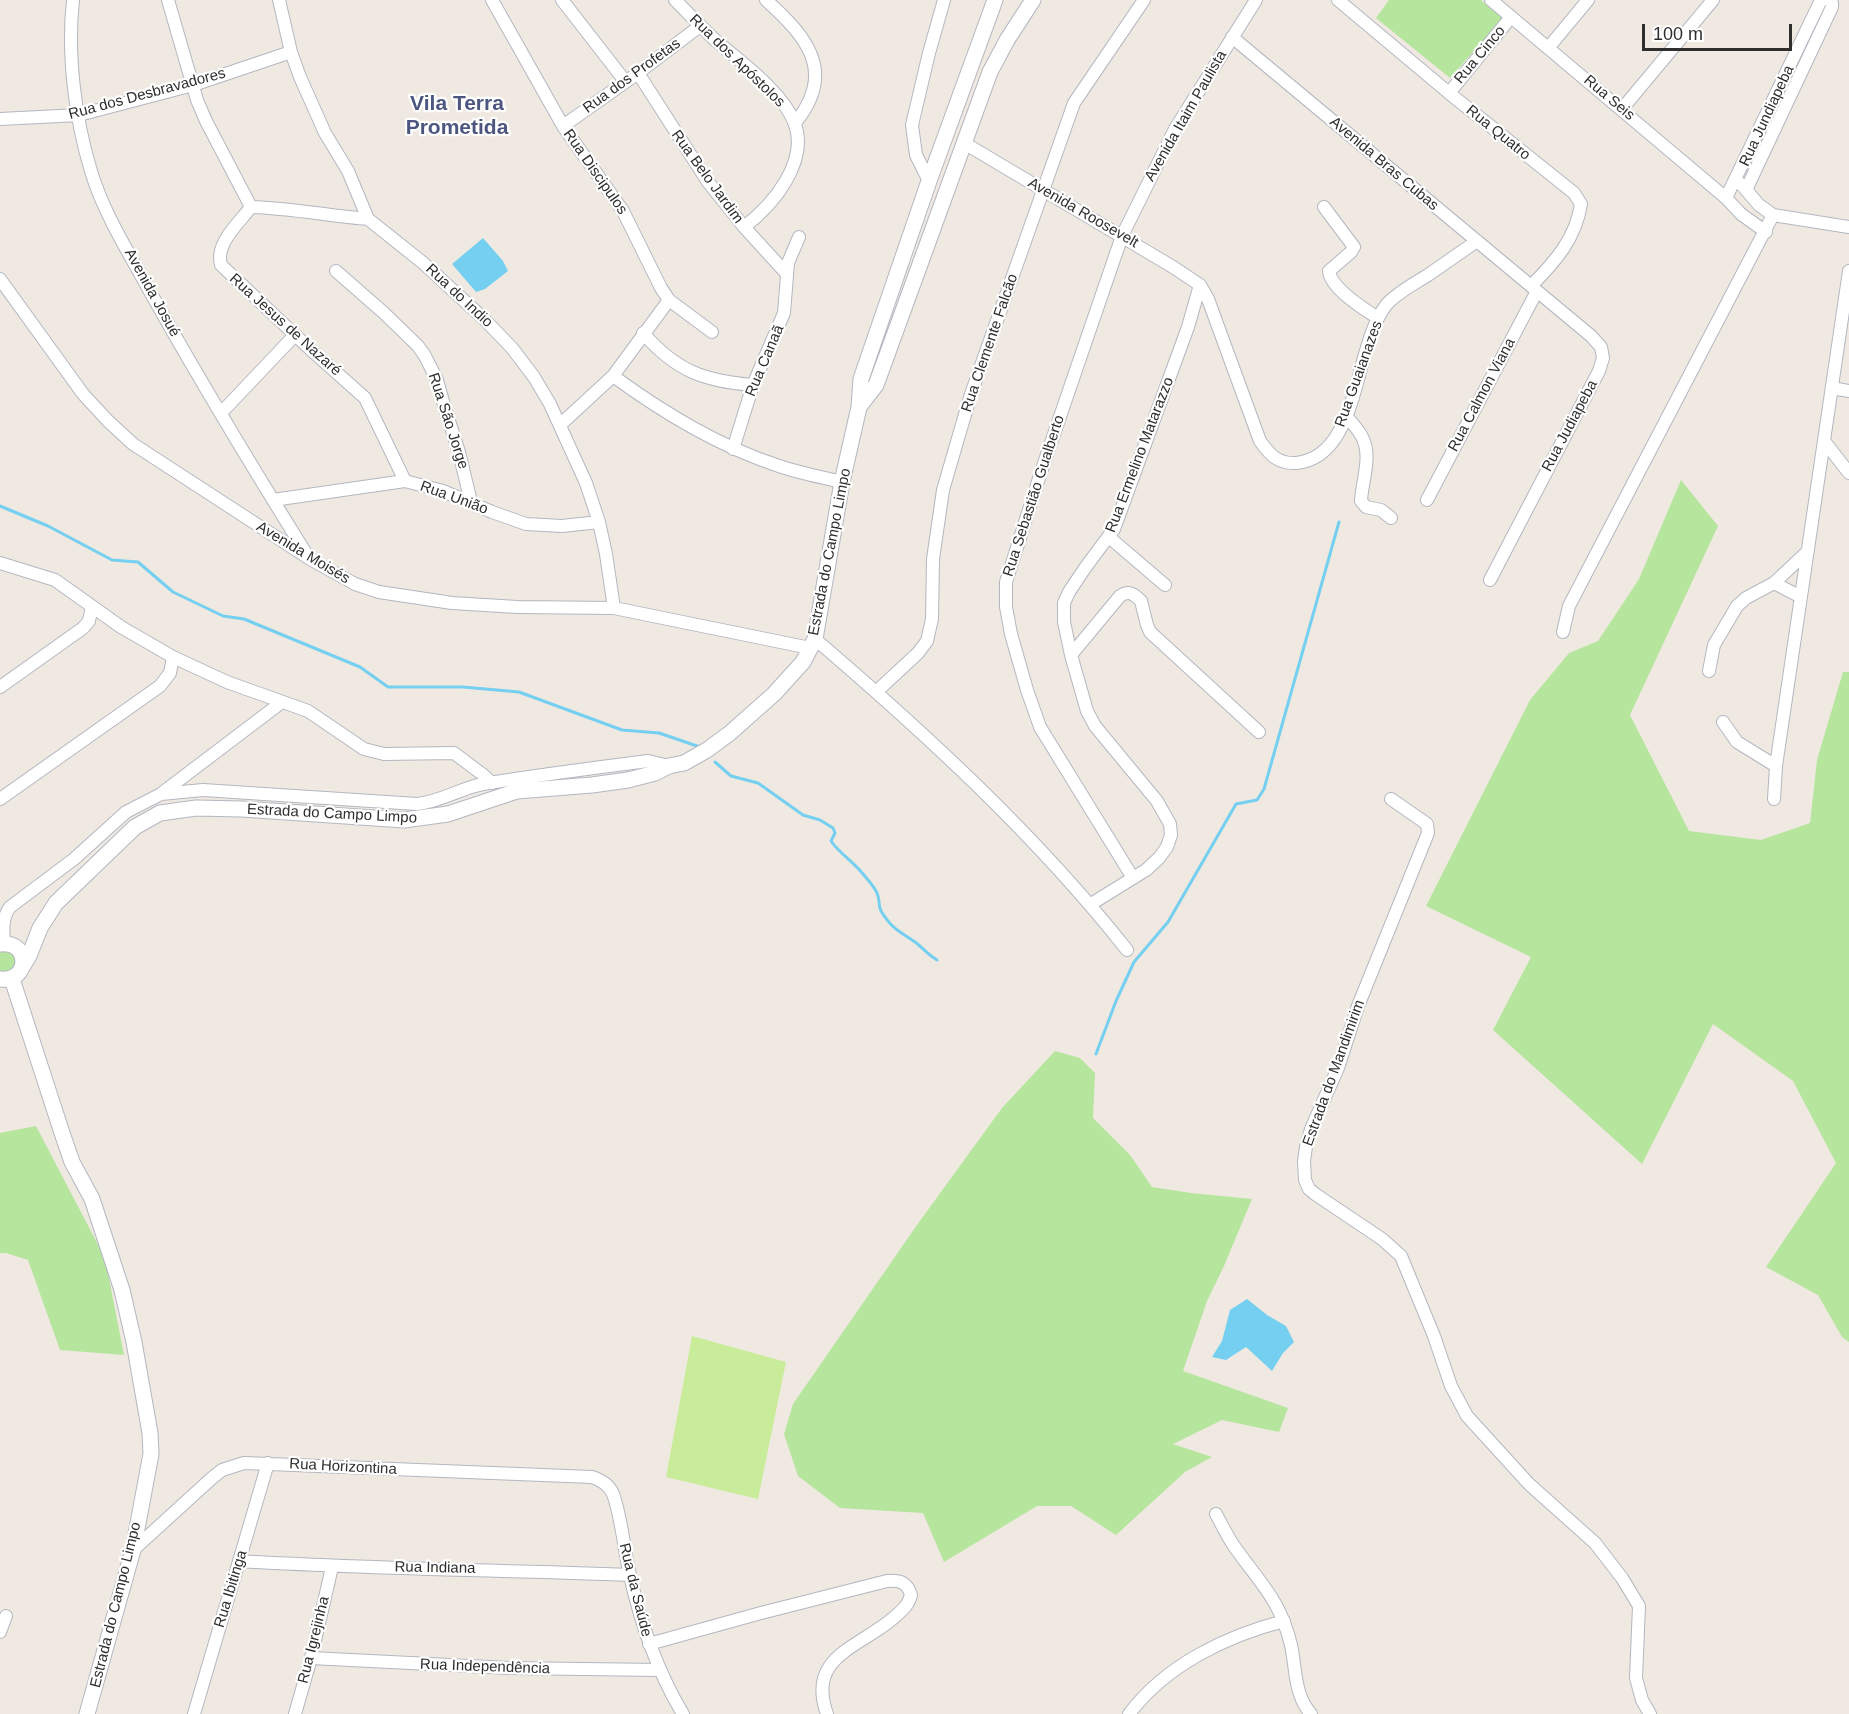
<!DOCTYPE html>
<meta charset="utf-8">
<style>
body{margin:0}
#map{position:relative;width:1849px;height:1714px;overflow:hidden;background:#efe9e1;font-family:Helvetica,sans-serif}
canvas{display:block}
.scale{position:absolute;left:1642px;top:24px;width:150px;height:27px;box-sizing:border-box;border:3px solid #2e2e2e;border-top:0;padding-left:8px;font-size:18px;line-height:21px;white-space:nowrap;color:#2e2e2e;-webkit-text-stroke:4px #fff;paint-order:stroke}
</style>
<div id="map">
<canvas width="1849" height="1714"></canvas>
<div class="scale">100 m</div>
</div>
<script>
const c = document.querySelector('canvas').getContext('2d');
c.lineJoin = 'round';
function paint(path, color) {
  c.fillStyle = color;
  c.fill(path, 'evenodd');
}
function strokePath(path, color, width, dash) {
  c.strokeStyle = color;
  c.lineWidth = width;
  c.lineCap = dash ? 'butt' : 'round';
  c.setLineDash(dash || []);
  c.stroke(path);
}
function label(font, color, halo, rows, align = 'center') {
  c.font = font + ' Helvetica,sans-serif';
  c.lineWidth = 4.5;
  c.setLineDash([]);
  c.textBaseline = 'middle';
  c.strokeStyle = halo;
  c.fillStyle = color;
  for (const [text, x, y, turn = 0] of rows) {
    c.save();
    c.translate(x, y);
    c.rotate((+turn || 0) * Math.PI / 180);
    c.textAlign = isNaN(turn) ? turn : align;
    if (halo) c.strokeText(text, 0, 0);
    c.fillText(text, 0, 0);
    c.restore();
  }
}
const green = new Path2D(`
 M1389,0H1481L1503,18L1450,78L1376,18Z
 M1681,480L1718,526L1630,715L1689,831L1761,840L1810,823L1817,760L1843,672H1849V1342L1842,1337L1818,1295L1766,1267L1836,1163L1793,1081L1713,1024L1642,1164L1493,1030L1531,957L1426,906L1530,700L1569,653L1598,641L1639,579Z
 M7,950L16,956L14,970L3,973L0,971V952Z
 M1055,1051L1080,1058L1095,1073L1093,1118L1130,1155L1152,1187L1191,1193L1252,1199L1224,1266L1207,1301L1183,1371L1288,1408L1279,1432L1222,1420L1173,1444L1212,1457L1185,1472L1116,1535L1071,1506H1037L944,1562L923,1513L840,1508L798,1476L784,1434L793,1404L917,1225L1002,1108Z
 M36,1126L105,1258L124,1355L60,1350L28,1260L6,1253H0V1133Z`);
const pitch = new Path2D(`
 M692,1336L786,1362L758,1499L666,1477Z`);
const water = new Path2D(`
 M483,238L503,261L508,271L485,289L476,292L452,264Z
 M1247,1299L1267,1315L1286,1326L1294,1342L1283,1353L1272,1371L1246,1347L1226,1360L1212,1357L1222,1341L1230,1310Z`);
const stream = new Path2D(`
 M0,506L48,526L112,560L138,562L173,592L223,616L244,619L360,667L388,687H463L519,692L622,730L659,733L700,747
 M715,762L731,776L758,783L803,815L820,820L833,828L835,833L831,841C839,853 854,862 863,874C868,880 874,886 877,893C880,899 878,905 881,911C892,929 899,931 915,942C923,948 928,955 937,960
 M1096,1054L1116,1001L1134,962L1168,922L1236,804L1257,800L1264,789L1339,522`);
const minor = new Path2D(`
 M73,0C67,54 75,119 91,171C104,215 131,256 153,297C202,384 254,470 307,555
 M168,0L197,100L206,121L251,207
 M279,0L291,52L300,77L325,133L348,171L368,219L422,262L483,318L512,348L534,377L550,404L586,483L599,522L606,554L614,608
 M492,0L563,126L623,211L661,288L669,300L712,332
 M562,0L625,81
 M675,0C688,13 701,27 714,39C739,61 782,91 794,122C810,161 773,205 744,227
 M766,0C807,37 837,72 795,123
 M1338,0L1449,93L1574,193L1581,204C1576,238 1555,262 1531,286
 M1491,0L1726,198L1741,214L1766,232
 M1232,37L1591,336L1601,347L1603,358L1599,371L1490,580
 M1549,47L1588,0
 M638,73L708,182L744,227L786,273
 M1449,93L1511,17
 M1622,109L1713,0
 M0,119L79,115L193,85L291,52
 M563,126L638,73L700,26
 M964,143L1173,267L1200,285L1208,299L1260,441C1270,455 1278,464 1296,463C1361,457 1353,345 1387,304C1398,292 1414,284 1428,275C1444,264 1461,252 1477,241
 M929,181L916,155L912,125L929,53L944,0
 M1741,184L1759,205L1773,215L1849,227
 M1746,190L1832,7V3L1829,0
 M1726,198L1821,0
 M251,207C239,223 215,243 221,265L310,349L365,398L405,481
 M251,207C291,208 329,216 368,219
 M1324,207L1354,247L1351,252L1329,271C1331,289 1364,309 1378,318
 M336,271L384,313L418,346L425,356L437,380L444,405L459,452L471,502
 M0,279L83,394L108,421L133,444L310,559L355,584L379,592L452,603L517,607L614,608L810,648
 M643,333C676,371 704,381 753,385
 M613,376C664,413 718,446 779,466C799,473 821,477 842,482
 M1832,388L1849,391
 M221,413L295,335
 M1346,416C1351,422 1357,428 1361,435C1373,455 1362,480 1361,501L1366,507L1381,510L1391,518
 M561,424L613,376L669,300
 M1824,441L1849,473
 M733,449L753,385L784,313L788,263L799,237
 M273,500L405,481L443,491L492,512L526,524L562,526L599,522
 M1427,500L1537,291
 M1110,538L1165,585
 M0,563L55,580L121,627L173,657L227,682L308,711L364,749L384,754L454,753L482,774L492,783
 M1774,583L1801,597
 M1563,632L1569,606L1773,215
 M815,639C926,734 1036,835 1127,950
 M1071,655L1120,596C1129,590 1134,594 1141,601L1147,625L1150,632L1259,732
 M1709,671L1714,645L1737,606L1746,598L1774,583L1808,551
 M0,687L83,628L89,621L92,606
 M876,692L918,653L927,641L932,619L933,559L943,490L971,394L1074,103L1144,0
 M1723,722L1737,742L1776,766
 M162,793L282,702
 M0,799L160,686L170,673L173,657
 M1391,799L1427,824L1428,833L1358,1006L1338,1068L1311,1129L1306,1147L1304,1161L1305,1180L1309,1189L1315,1194L1382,1239L1401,1256L1434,1336L1451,1386L1467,1416L1529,1484L1595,1543L1622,1578L1639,1606L1636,1678L1642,1700L1650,1714
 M1774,799L1776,766L1849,271
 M1133,878L1040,727L1027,690L1011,634L1006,607V582L1041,472L1122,236L1175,129L1256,0
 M1091,904L1146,870L1159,858L1167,847L1171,835L1170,824L1157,801L1095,726L1087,711L1071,655L1064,622V603L1069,592L1085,568L1114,529L1188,327L1200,285
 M4,944C3,930 2,918 10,907L74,859L126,812L161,794L203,790L417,804C440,802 461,788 483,784C538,775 593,768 648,761L669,766
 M1216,1514C1222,1525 1227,1536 1234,1546C1259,1582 1280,1599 1291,1645C1296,1668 1294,1695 1311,1714
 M133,1550L212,1478L222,1470L244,1463L592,1477C601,1480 609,1484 613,1494C621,1515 624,1548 629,1571C640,1622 656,1669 683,1714
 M239,1561C370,1569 500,1570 630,1575
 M0,1632L6,1616
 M649,1644L761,1613L887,1581C900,1580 907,1582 911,1595C908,1607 900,1612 891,1620C855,1649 807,1658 827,1714
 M311,1658L509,1668L659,1670
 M194,1714L268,1463
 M295,1714L311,1658L332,1567
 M1129,1714C1166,1665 1226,1636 1284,1621`);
const tertiary = new Path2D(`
 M859,407L876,385L990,72L1007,40L1033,0
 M0,944C31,940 30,983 0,979
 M23,966L29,956L40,928L56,903L135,827L160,813L196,808L242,809L404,820L448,814L517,791L592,785L628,780L655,773L669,766L684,763L707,750L730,733L774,694L803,662L815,639L842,482L859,407L861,379L929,181L995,0
 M12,979L62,1133L72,1162L92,1199L122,1290L134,1342L150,1433L151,1454L133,1550L87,1714`);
const streetNames = [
 ["Rua Cinco",1480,55,-50],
 ["Rua dos Apóstolos",737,61,44],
 ["Rua dos Profetas",632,76,-36],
 ["Rua dos Desbravadores",147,94,-15],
 ["Rua Seis",1609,98,40],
 ["Avenida Itaim Paulista",1186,116,-60],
 ["Rua Jundiapeba",1767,116,-65],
 ["Rua Quatro",1498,133,39],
 ["Avenida Bras Cubas",1384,164,40],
 ["Rua Discipulos",595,172,55],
 ["Rua Belo Jardim",707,177,54],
 ["Avenida Roosevelt",1083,213,30],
 ["Avenida Josué",152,293,61],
 ["Rua do Indio",459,296,43],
 ["Rua Jesus de Nazaré",285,325,42],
 ["Rua Clemente Falcão",990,343,-71],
 ["Rua Canaã",765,361,-67],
 ["Rua Guaianazes",1359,374,-70],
 ["Rua Calmon Viana",1482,395,-62],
 ["Rua São Jorge",448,421,72],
 ["Rua Judiapeba",1570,426,-62],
 ["Rua Ermelino Matarazzo",1140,455,-69],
 ["Rua Sebastião Gualberto",1034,496,-72],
 ["Rua União",454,498,20],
 ["Estrada do Campo Limpo",830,552,-79],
 ["Avenida Moisés",303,553,31],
 ["Estrada do Campo Limpo",332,814,3],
 ["Estrada do Mandimirim",1334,1073,-70],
 ["Rua Horizontina",343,1467,3],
 ["Rua Indiana",435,1568,1],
 ["Rua Ibitinga",231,1589,-73],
 ["Rua da Saúde",635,1590,76],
 ["Estrada do Campo Limpo",116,1605,-76],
 ["Rua Igrejinha",314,1640,-76],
 ["Rua Independência",485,1667,2]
];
const districtNames = [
 ["Vila Terra",457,104],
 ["Prometida",457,128]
];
paint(green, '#b6e59e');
paint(pitch, '#c9ec9a');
paint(water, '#75cff0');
strokePath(stream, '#75cff0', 3);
strokePath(minor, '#b4b7c1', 14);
strokePath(tertiary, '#b4b7c1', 17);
strokePath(minor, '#fff', 12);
strokePath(tertiary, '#fff', 15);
label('15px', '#2e2e2e', '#fff', streetNames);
label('bold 21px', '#4d5680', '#fff', districtNames);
</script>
